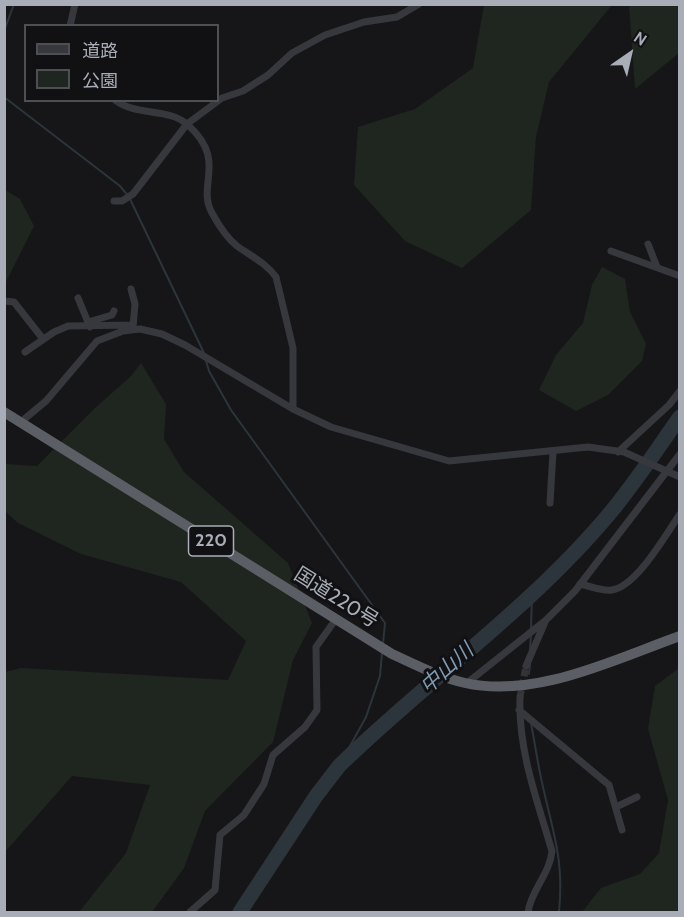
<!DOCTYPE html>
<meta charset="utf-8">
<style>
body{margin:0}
#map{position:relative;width:684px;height:917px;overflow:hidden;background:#161618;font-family:Cabin,"Noto Sans JP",sans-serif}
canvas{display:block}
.frame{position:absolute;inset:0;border:6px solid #a8adb8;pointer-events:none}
.legend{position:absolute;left:24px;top:24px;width:195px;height:78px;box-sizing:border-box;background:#111113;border:2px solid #4d4f55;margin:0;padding:8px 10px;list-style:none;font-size:18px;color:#a8adb8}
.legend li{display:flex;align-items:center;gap:12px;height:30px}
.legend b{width:30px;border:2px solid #4d4f55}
.north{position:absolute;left:600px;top:24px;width:60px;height:60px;-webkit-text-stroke:4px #111113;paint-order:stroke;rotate:34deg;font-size:16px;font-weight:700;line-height:24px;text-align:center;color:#a8adb8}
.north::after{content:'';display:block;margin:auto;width:21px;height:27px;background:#a8adb8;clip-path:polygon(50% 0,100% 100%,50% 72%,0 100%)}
</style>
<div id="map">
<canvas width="684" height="917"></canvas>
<div class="frame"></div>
<ul class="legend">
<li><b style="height:8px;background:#37383d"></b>道路</li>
<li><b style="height:16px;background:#1e261f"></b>公園</li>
</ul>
<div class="north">N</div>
</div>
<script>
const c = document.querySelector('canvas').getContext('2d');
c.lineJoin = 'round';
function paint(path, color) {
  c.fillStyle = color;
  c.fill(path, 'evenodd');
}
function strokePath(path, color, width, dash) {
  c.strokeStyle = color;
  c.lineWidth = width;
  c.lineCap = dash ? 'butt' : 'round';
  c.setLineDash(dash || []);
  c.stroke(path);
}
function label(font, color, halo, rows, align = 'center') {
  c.font = font + ' Cabin,"Noto Sans JP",sans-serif';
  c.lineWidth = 6;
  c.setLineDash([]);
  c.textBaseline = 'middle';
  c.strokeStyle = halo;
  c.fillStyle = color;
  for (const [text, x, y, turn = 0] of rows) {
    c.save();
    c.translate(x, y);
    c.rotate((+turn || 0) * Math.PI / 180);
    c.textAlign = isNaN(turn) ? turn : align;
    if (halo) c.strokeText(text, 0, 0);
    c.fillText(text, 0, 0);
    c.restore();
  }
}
const green = new Path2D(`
 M484,5H612L549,82L536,137L531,210L462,268L405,241L354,185L358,127L415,109L473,68Z
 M629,5H679V53L635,89Z
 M5,190L20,199L34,226L5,284Z
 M602,267L625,279L630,312L646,344L642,361L608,395L576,411L539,390L556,355L583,323L592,285Z
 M141,363L166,404L164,439L184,472L288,563L312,623L293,660L273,742L205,811L184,868L152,912H79L126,853L150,785L72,776L5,852V672L21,668L228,680L246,641L181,582L81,554L18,523L5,511V464L37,466L95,408L131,376Z
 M679,668V912H582L601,888L640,874L659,853L668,800L648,729L655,686Z`);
const stream = new Path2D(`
 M4,31L14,4
 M4,97L120,186L129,197L204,353
 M206,361L209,371L231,410L385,623L383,644
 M531,629L532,593
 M530,650L531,635
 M529,674L530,665
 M531,723C535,744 538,766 543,787C554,836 564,861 559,912
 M339,766L366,717L380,676L382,653`);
const river = new Path2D(`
 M240,912L316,796L339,766C427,680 531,608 610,513C635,483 657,449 680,417`);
const minorTunnel = new Path2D(`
 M520,697L526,666`);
const minor = new Path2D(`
 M70,26L75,4
 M115,100C137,117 168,107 188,125C228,161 196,185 212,213C218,224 228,239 237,246C251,256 266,263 276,277L293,348V409
 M114,201H122L133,194L187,124L222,98L243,91L268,75L292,53L325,35L364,22L397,17L419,4
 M648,244L657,267
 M611,251L680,276
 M131,289L135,304L133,327
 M78,298L90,327
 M4,301L14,302L43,339
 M88,322L112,315L114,311
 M25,352L54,332L68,326L133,325
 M22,421L46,401L97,341L123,331L140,329L162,334L185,345L293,409L331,427L449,461L588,447L624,452L680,477
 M618,452L669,405L680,391
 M550,503L553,452
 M580,584C590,586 603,592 612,590C637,586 666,534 680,514
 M526,666L545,622
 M467,683L546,620L575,591L680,454
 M520,697C518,750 537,800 552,851C550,874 531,890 528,912
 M519,710L609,785L622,830
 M616,807L637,797
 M190,912L215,890L220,835L244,815L264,784L273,755L305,727L317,710L316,647L336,619`);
const trunk = new Path2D(`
 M4,412L392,654C416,665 439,677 465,683C536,699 615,659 680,636`);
const shields = [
 [211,541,45]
];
const shieldNames = [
 ["220",211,541]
];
const streetNames = [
 ["国道220号",336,598,32]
];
const waterNames = [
 ["中山川",447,669,-42]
];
paint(green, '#1e261f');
strokePath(stream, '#2c353c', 2);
strokePath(river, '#2c353c', 15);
strokePath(minorTunnel, '#333438', 7, [7, 3.5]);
strokePath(minor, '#37383d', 7);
strokePath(trunk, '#5b5e65', 10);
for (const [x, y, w] of shields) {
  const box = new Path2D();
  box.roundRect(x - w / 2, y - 15, w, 30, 4.5);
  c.fillStyle = '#111113';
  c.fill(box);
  strokePath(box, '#a8adb8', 1.5);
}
label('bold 18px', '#a8adb8', null, shieldNames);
label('20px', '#a8adb8', '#111113', streetNames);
label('italic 21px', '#7f9bb3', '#111113', waterNames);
</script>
